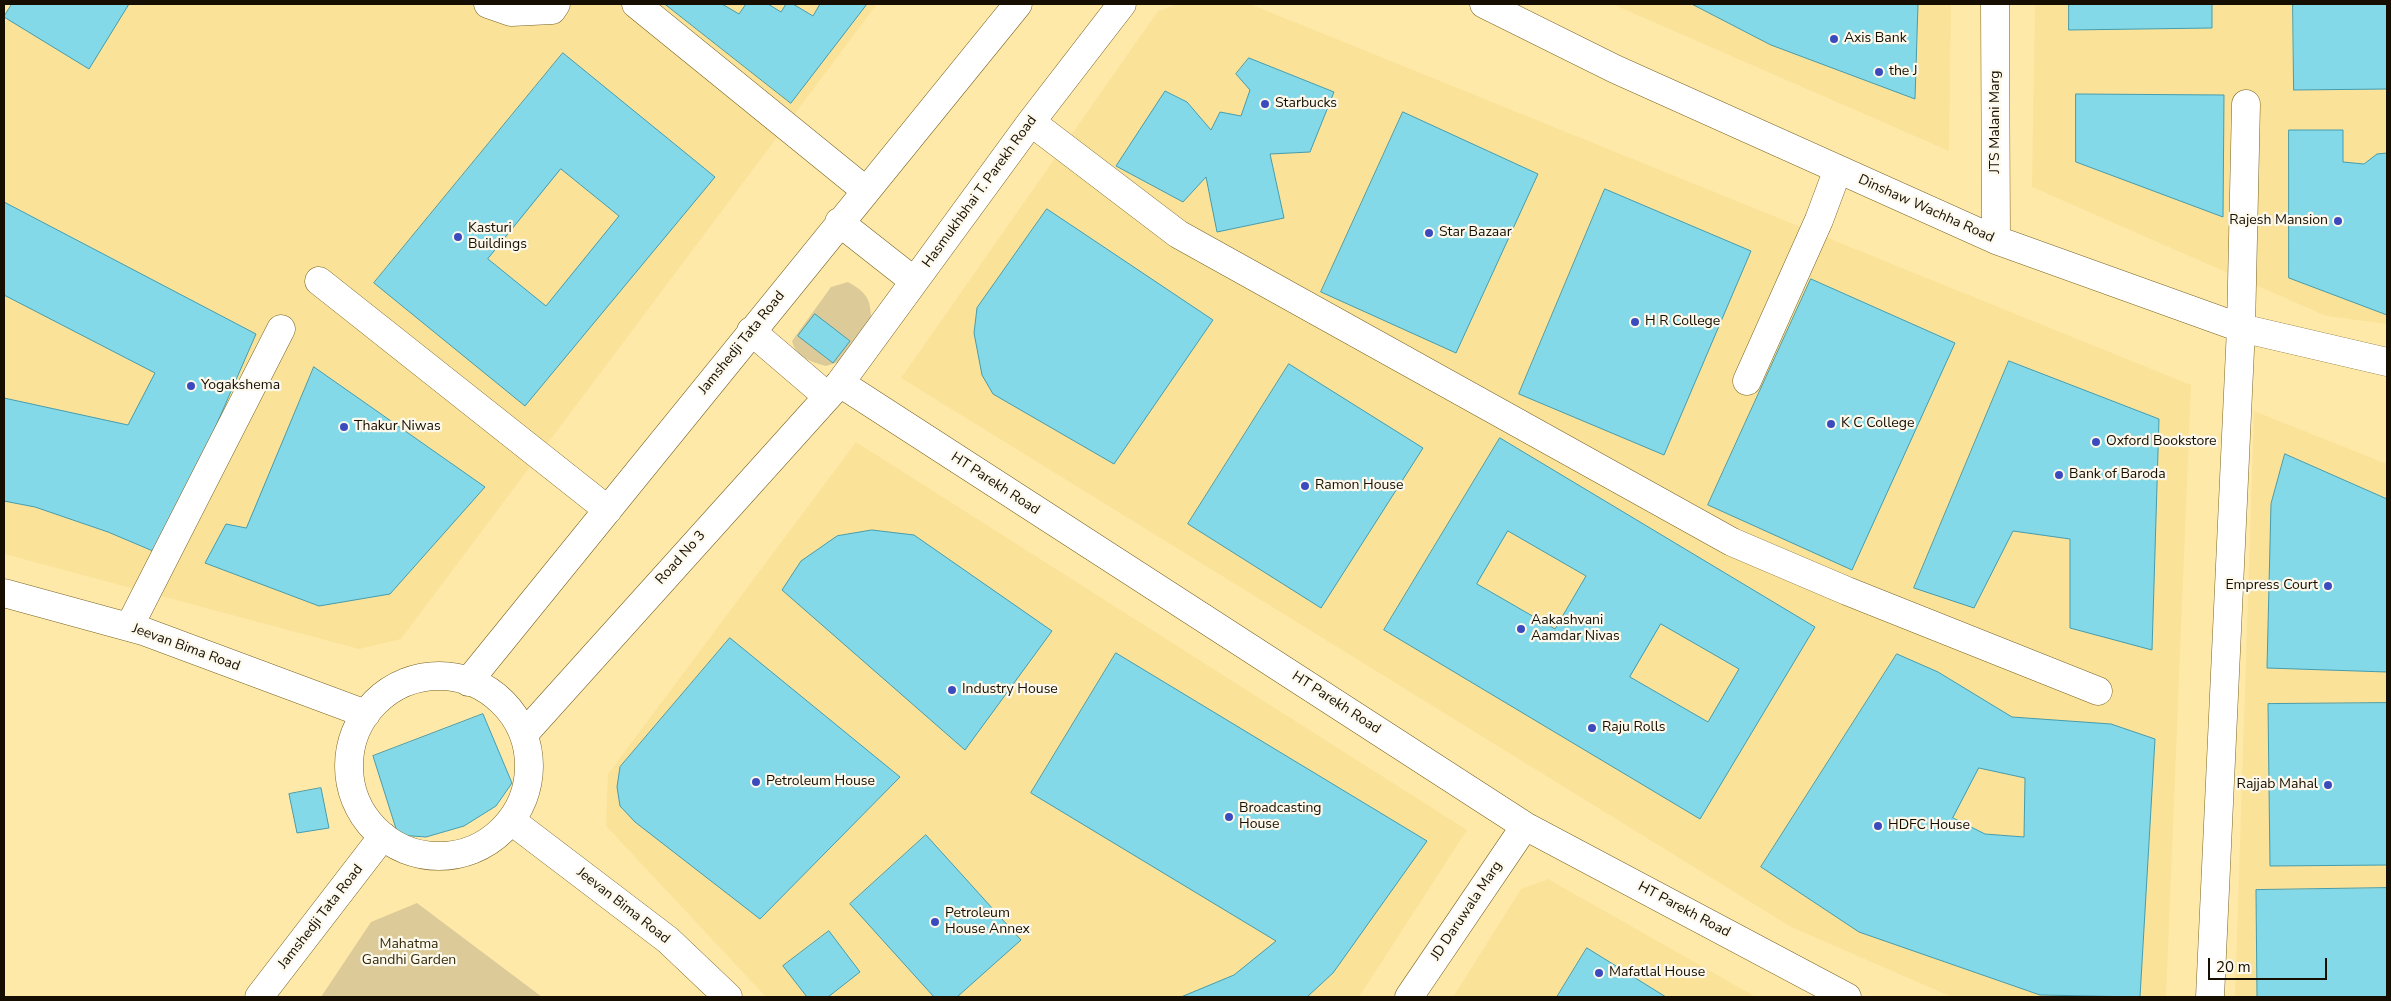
<!DOCTYPE html>
<style>
body{margin:0}
#map{position:relative;width:2391px;height:1001px;overflow:hidden;background:#ffe9a9;font-family:"Nunito Sans",sans-serif}
canvas{display:block}
.frame{position:absolute;inset:0;border:5px solid #160e00;pointer-events:none}
.scale{position:absolute;left:2208px;top:958px;width:119px;height:22px;box-sizing:border-box;border:2px solid #160e00;border-top:0;padding-left:6px;font-size:15px;line-height:18px;white-space:nowrap;color:#160e00;-webkit-text-stroke:4px #fcf8eb;paint-order:stroke}
</style>
<div id="map">
<canvas width="2391" height="1001"></canvas>
<div class="frame"></div>
<div class="scale">20 m</div>
</div>
<script>
const c = document.querySelector('canvas').getContext('2d');
c.lineJoin = 'round';
function paint(path, color) {
  c.fillStyle = color;
  c.fill(path, 'evenodd');
}
function strokePath(path, color, width, dash) {
  c.strokeStyle = color;
  c.lineWidth = width;
  c.lineCap = dash ? 'butt' : 'round';
  c.setLineDash(dash || []);
  c.stroke(path);
}
function label(font, color, halo, rows, align = 'center') {
  c.font = font + ' "Nunito Sans",sans-serif';
  c.lineWidth = 4.5;
  c.setLineDash([]);
  c.textBaseline = 'middle';
  c.strokeStyle = halo;
  c.fillStyle = color;
  for (const [text, x, y, turn = 0] of rows) {
    c.save();
    c.translate(x, y);
    c.rotate((+turn || 0) * Math.PI / 180);
    c.textAlign = isNaN(turn) ? turn : align;
    if (halo) c.strokeText(text, 0, 0);
    c.fillText(text, 0, 0);
    c.restore();
  }
}
const built = new Path2D(`
 M17,4H877L401,639L359,649L4,554V26Z
 M1178,4H1250L2191,385L2166,997H1952L1791,927L901,378L1158,11Z
 M1612,4H1951L1949,151Z
 M2035,4H2387V324L2326,316L2032,187Z
 M2254,411L2387,464V997H2235Z
 M856,442L1467,830L1359,997H766L606,826L608,774Z
 M1548,879L1756,997H1453L1521,889Z`);
const green = new Path2D(`
 M848,282C872,295 870,303 872,328L848,359L826,366C811,362 796,357 792,341L831,287Z
 M417,903L542,997H321L371,922Z`);
const building = new Path2D(`
 M12,4H129L89,69L4,17Z
 M665,4H722L739,14L746,4H768L781,12L786,4H793L813,16L820,4H867L791,103Z
 M1692,4H1918L1915,99L1771,45Z
 M2069,4H2212V28L2069,30Z
 M2293,4H2387V89L2294,90Z
 M563,53L715,177L525,406L374,283ZM561,169L619,216L546,306L488,259Z
 M1249,58L1334,92L1310,152L1270,154L1284,218L1217,232L1206,177L1183,202L1116,166L1165,91L1187,102L1211,130L1220,112L1241,116L1250,90L1236,74Z
 M2076,94L2224,95L2223,217L2076,162Z
 M1403,112L1538,174L1456,353L1321,292Z
 M2289,130H2343V162L2364,164L2377,154L2387,153V315L2289,278Z
 M1605,189L1751,251L1664,455L1519,394Z
 M4,202L256,334L160,554L108,532L35,507L4,501V398L128,425L155,373L4,295Z
 M1047,209L1213,320L1114,464L993,394L982,375L974,333L977,308Z
 M1811,279L1955,343L1852,570L1708,505Z
 M815,314L850,341L833,363L798,336Z
 M2009,361L2159,419L2152,650L2070,628V539L2013,531L1974,608L1914,588Z
 M1289,364L1423,448L1321,608L1188,524Z
 M314,367L485,487L390,594L319,606L205,563L226,524L246,528Z
 M1500,438L1815,627L1700,819L1384,630ZM1508,531L1586,576L1555,629L1477,584ZM1661,624L1739,669L1708,722L1630,677Z
 M2285,454L2387,499V672L2267,668L2271,504Z
 M872,530L914,535L1052,631L965,750L782,590L801,561L837,536Z
 M730,638L900,777L760,919L635,822L620,806L617,787L620,767Z
 M1116,653L1427,841L1333,973L1307,997H1181L1234,975L1276,941L1031,793Z
 M1897,654L1938,672L2012,717L2111,724L2155,739L2140,997L2040,995L1859,932L1761,867ZM1979,768L2025,778L2024,837L1985,834L1953,818Z
 M2387,703V865L2270,866L2268,704Z
 M483,714L512,783L496,806L464,826L426,837L398,835L373,756Z
 M321,788L329,828L297,833L289,794Z
 M926,835L1021,940L957,997H934L850,904Z
 M2387,888V997H2257L2256,890Z
 M829,931L860,972L828,997H807L783,966Z
 M1587,948L1666,997H1557Z`);
const minor = new Path2D(`
 M488,4L511,12L552,10L556,4
 M636,4L865,190
 M1484,4L1615,69L1996,240L2241,328L2387,362
 M1995,4L1996,240
 M1031,122L1178,234L1732,542L1847,591L2098,691
 M839,222L914,281
 M319,281L608,510
 M751,331L827,396
 M1747,381L1819,220L1838,169
 M840,383L1525,826L1847,997
 M4,593L143,631L366,714
 M129,627L281,329
 M349 766a90 90 0 1 1 180 0a90 90 0 1 1-180 0Z
 M468,682L1018,4
 M524,734L840,383L1031,122L1122,4
 M513,822L668,940L728,997
 M259,997L383,836
 M1409,997L1525,826
 M2210,997L2241,328L2246,104`);
const markers = [
 [1834,39,5,"#3b4bbe"],
 [1879,72,5,"#3b4bbe"],
 [1265,104,5,"#3b4bbe"],
 [2338,221,5,"#3b4bbe"],
 [1429,233,5,"#3b4bbe"],
 [458,237,5,"#3b4bbe"],
 [1635,322,5,"#3b4bbe"],
 [191,386,5,"#3b4bbe"],
 [1831,424,5,"#3b4bbe"],
 [344,427,5,"#3b4bbe"],
 [2096,442,5,"#3b4bbe"],
 [2059,475,5,"#3b4bbe"],
 [1305,486,5,"#3b4bbe"],
 [2328,586,5,"#3b4bbe"],
 [1521,629,5,"#3b4bbe"],
 [952,690,5,"#3b4bbe"],
 [1592,728,5,"#3b4bbe"],
 [756,782,5,"#3b4bbe"],
 [2328,785,5,"#3b4bbe"],
 [1229,817,5,"#3b4bbe"],
 [1878,826,5,"#3b4bbe"],
 [935,922,5,"#3b4bbe"],
 [1599,973,5,"#3b4bbe"]
];
const poiNames = [
 ["Axis Bank",1844,39],
 ["the J",1889,72],
 ["Starbucks",1275,104],
 ["Rajesh Mansion",2328,221,"right"],
 ["Kasturi",468,229],
 ["Buildings",468,245],
 ["Star Bazaar",1439,233],
 ["H R College",1645,322],
 ["Yogakshema",201,386],
 ["K C College",1841,424],
 ["Thakur Niwas",354,427],
 ["Oxford Bookstore",2106,442],
 ["Bank of Baroda",2069,475],
 ["Ramon House",1315,486],
 ["Empress Court",2318,586,"right"],
 ["Aakashvani",1531,621],
 ["Aamdar Nivas",1531,637],
 ["Industry House",962,690],
 ["Raju Rolls",1602,728],
 ["Petroleum House",766,782],
 ["Rajjab Mahal",2318,785,"right"],
 ["Broadcasting",1239,809],
 ["House",1239,825],
 ["HDFC House",1888,826],
 ["Petroleum",945,914],
 ["House Annex",945,930],
 ["Mafatlal House",1609,973]
];
const streetNames = [
 ["JTS Malani Marg",1996,122,-90],
 ["Hasmukhbhai T. Parekh Road",980,192,-54],
 ["Dinshaw Wachha Road",1926,209,24],
 ["Jamshedji Tata Road",742,343,-51],
 ["HT Parekh Road",995,484,33],
 ["Road No 3",681,558,-48],
 ["Jeevan Bima Road",186,648,20],
 ["HT Parekh Road",1336,703,33],
 ["Jeevan Bima Road",623,906,38],
 ["HT Parekh Road",1684,910,28],
 ["JD Daruwala Marg",1467,911,-56],
 ["Jamshedji Tata Road",321,917,-52]
];
const parkNames = [
 ["Mahatma",409,945],
 ["Gandhi Garden",409,961]
];
paint(built, '#fae299');
paint(green, '#dccb98');
paint(building, '#84d9e9');
strokePath(building, '#479dad', 1);
strokePath(minor, '#776323', 29);
strokePath(minor, '#fff', 28);
for (const [x, y, r, color] of markers) {
  const dot = new Path2D();
  dot.arc(x, y, r, 0, 2 * Math.PI);
  c.fillStyle = color;
  c.fill(dot);
  strokePath(dot, '#fcf8eb', 2);
}
label('14px', '#160e00', '#fcf8eb', poiNames, 'left');
label('14px', '#160e00', '#fcf8eb', streetNames);
label('14px', '#342a0b', '#fcf8eb', parkNames);
</script>
